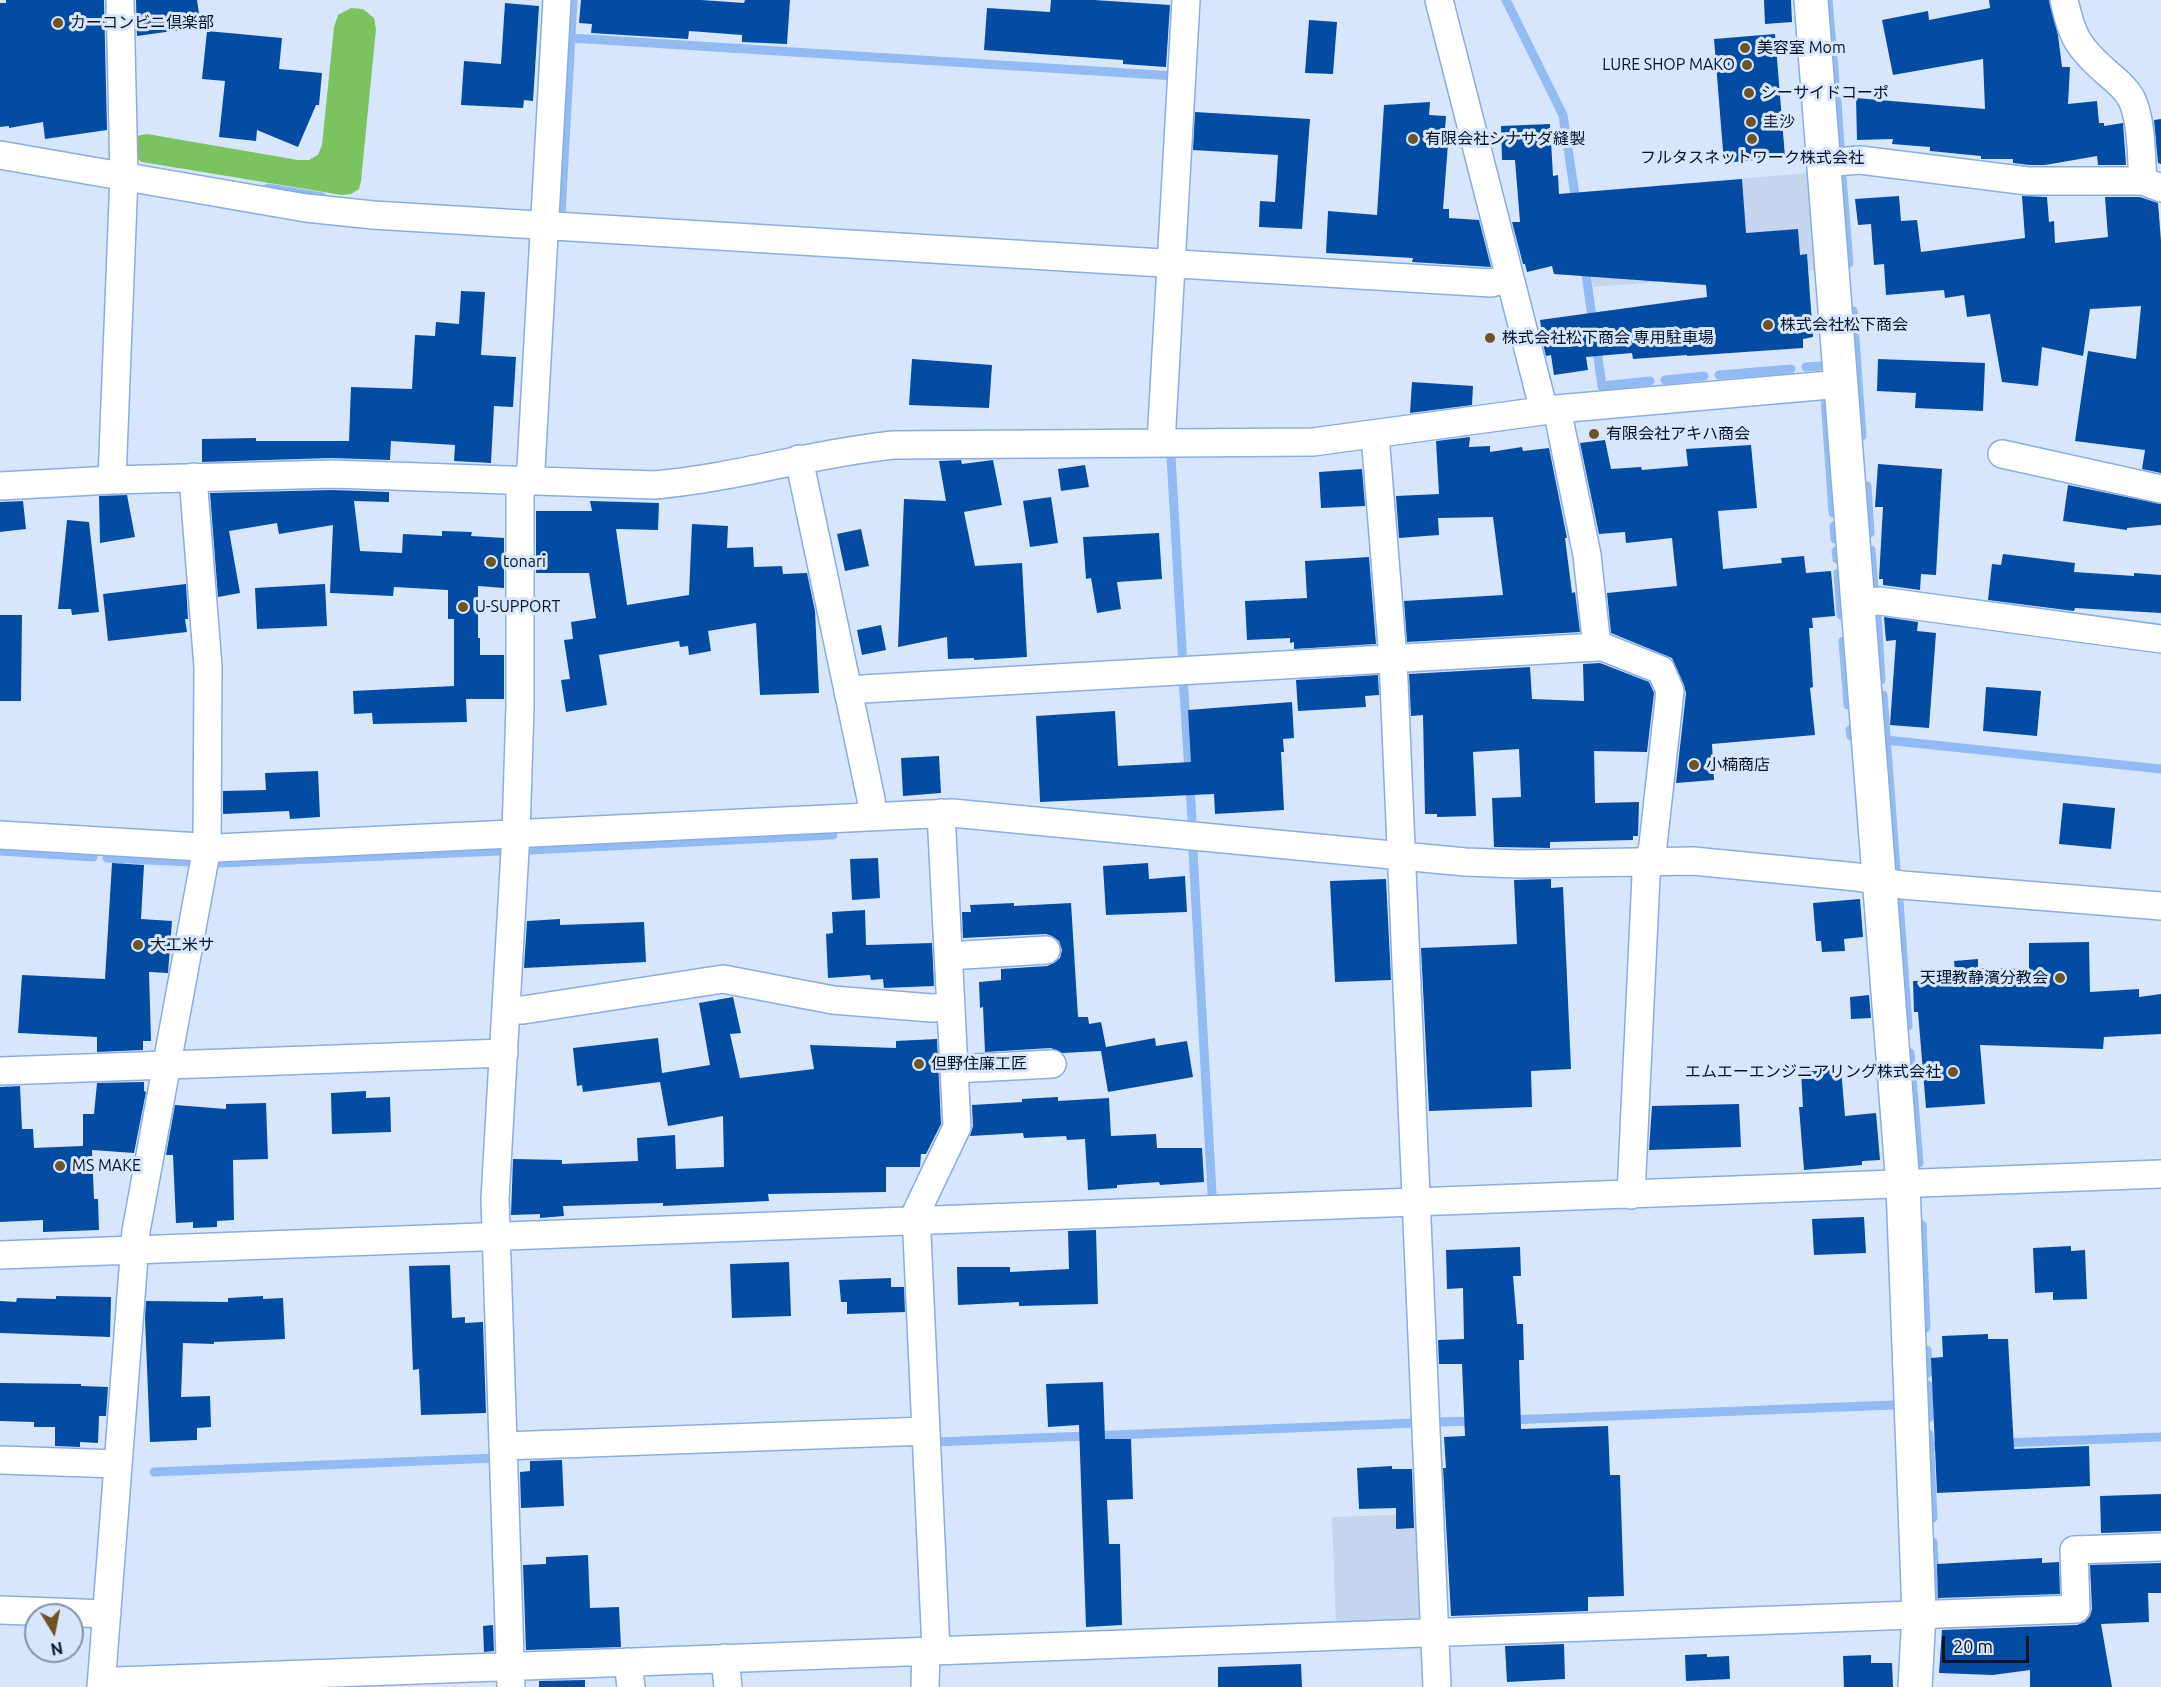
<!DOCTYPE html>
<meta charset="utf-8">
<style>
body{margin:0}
#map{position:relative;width:2161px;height:1687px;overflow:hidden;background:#d7e6fc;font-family:Ubuntu,sans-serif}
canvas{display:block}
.north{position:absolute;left:24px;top:1603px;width:60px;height:60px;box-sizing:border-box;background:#d7e6fc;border:2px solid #8391a6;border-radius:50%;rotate:170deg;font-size:16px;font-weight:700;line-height:24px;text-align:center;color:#061225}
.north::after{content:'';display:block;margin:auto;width:21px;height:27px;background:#6e5325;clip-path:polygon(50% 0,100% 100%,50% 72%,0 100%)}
.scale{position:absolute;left:1942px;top:1636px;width:87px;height:27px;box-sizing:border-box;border:3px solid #061225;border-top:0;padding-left:8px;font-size:18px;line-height:21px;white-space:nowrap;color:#061225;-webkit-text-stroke:4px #d7e6fc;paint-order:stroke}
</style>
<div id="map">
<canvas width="2161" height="1687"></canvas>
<div class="north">N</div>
<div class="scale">20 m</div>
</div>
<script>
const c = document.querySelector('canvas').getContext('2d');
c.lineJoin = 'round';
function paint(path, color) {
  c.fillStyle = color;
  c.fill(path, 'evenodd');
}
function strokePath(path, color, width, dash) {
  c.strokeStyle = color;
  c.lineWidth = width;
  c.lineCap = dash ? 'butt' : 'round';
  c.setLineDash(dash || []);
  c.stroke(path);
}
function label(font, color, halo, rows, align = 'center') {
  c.font = font + ' Ubuntu,"Noto Sans JP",sans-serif';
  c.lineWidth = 6;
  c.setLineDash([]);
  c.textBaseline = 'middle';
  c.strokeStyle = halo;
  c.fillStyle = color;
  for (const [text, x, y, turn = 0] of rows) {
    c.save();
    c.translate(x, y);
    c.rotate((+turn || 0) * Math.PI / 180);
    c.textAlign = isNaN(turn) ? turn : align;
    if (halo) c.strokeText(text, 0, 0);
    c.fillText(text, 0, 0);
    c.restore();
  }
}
const built = new Path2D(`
 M1809,173L1816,270L1593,287L1579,192Z
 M1421,1514L1425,1617L1419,1624L1336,1627L1332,1517Z`);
const forest = new Path2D(`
 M351,8L363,9L374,18L376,29L361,181L359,189L351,194L342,195L142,162L133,156L131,144L137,136L147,134L298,160H309L318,155L322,145L334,27L338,15Z`);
const stream = new Path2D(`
 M1506,0L1563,115L1576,202
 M1828,0L1835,81
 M571,38L1175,76
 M1837,101L1840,146
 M1842,177L1849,263
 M268,188L322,197
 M559,214H561L573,0
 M1585,267L1593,324
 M1853,311L1862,436
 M1596,344L1602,386L1650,381
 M1806,367L1820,366
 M1719,375L1791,369
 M1665,380L1704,376
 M1825,398L1833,513
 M1171,456L1183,665
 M1867,486L1870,533
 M1834,526L1835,539
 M1871,550L1874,588
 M1836,551L1837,559
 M1838,573L1841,615
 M1877,615L1881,680
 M1843,641L1848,705
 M1183,677L1192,819
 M1883,695L1896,870
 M1850,730L1851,736
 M1886,740L2161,769
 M530,850L833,835
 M0,851L93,857
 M1193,852L1212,1193
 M107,858L189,862
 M220,863L500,851
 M1899,901L1908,1026
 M1910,1053L1919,1163
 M1922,1225L1926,1328
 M1927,1350L1928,1373
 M1928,1385L1929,1418
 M1509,1420L1893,1405
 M1435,1422L1474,1421
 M1929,1434L1933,1518
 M935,1442L1417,1423
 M2002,1443L2161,1437
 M1930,1446H1946
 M154,1472L496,1458
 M1933,1542L1936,1603`);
const building = new Path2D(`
 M6,0H104L107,130L45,139L43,122L9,128V126L0,127V3H6Z
 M136,0H197L201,27L137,36Z
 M581,0H701L744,3L745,0H790L787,44L742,42V35L689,31L688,39L591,33L592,24L579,23Z
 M1051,0H1094L1170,5L1166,67L1123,64V60L984,50L987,8L1050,12Z
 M1764,0H1791L1792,22L1765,24Z
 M1989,0H2049L2058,35L2062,67H2070L2068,104L2097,101L2099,123H2104V126L2123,123L2126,165H2098L2097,156L2045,165H2029L2013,163V159H1981V156L1930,151V147L1892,144L1893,139L1857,140L1856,98L1985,109L1983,59L1893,75L1882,20L1928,11L1929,20L1990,8Z
 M505,3L539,6L533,101L524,100L523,108L461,105L464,61L501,64Z
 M1309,20L1337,22L1333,74L1305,73Z
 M207,31L282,38L279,69L322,73L319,105H316L298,147L257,130L256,141L219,137L225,81L202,79Z
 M1775,34L1785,157L1724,163L1714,39Z
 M1430,102L1429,115L1446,116L1444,144H1448L1443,209H1449V218L1479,220L1491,267L1412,262L1413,258L1326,253L1328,211L1377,215L1384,105Z
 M1195,112L1310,119L1302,229L1259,227L1260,201L1275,202L1278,155L1193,150Z
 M2161,119V164L2158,163L2154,120Z
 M1550,124L1553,176L1558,175L1559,194L1742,179L1746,233L1798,229L1800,255L1807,254L1813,337L1803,339V348L1687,356V355L1633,359L1632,353L1586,357L1588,370L1554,375L1551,355L1546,356L1544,348L1540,320L1707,297L1706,285L1554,274L1552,266L1527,272L1525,264H1523L1512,222H1520L1515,160H1502L1501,126Z
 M1899,196L1901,221L1917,220L1921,252L2025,238L2022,196L2047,197L2049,222L2054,221L2055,243L2108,237L2105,197H2140L2158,203L2161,241V473L2142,469L2145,450L2075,441L2088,351L2136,359L2141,306L2090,309L2083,356L2042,347L2038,386L2002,382L1990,314L1967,317L1964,295L1945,298L1944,290L1886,295L1884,264L1874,265L1871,224L1858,225L1855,199Z
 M461,291L485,292L481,355L516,357L513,407L494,406L491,463L454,461L455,445L391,441L390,460L332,458L202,462V439L256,438V441H349L351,387L412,389L415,335L435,336L436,322L459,324Z
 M912,359L992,365L989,408L909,405Z
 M1878,359L1985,363L1983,411L1915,408L1916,393L1877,391Z
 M1412,382L1473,386L1472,405L1410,413Z
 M1470,437L1469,447L1490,446V452L1522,447L1523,451L1549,448L1567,538H1565L1572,593L1575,592L1580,632L1407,642L1404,601L1503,595L1493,517L1438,518L1439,535L1399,538L1396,496L1439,494L1436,441Z
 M1605,440L1611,469L1641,467L1642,470L1688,466L1686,449L1751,445L1757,508L1718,511L1723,569L1782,563L1781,558L1804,556L1806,573L1831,571L1835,616L1812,618L1813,628H1809L1813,687L1810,688L1815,735L1712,744L1714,780L1676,783L1686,693L1684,685L1672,658L1611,633L1607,593L1677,586L1672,538L1626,543L1625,532L1599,534L1580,443Z
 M961,460L962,464L993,460L1002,505L964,512L975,566L1022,563L1027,657L974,660V658L948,659L947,637L898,647L904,499L946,501L939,461Z
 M1878,464L1942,469L1936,575L1921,574L1920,590L1883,585V579H1879L1883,507H1875Z
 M1085,465L1089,487L1061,491L1058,469Z
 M1362,469L1365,506L1321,508L1319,472Z
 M2068,485L2161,504V525L2127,528V530L2063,521Z
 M332,490L389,492V502L354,501L360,551L402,553L403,534L442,536V531L472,532L471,536L504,538V588L478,586V638H480V655H504V699H466L467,722L373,724L372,713L354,714L353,691L454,686V619H448V590L394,587L393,596L330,593L333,525L279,534L277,523L229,531L240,593L218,597L210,493Z
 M127,495L135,537L100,543L99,496Z
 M1051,497L1058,543L1030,547L1023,501Z
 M23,501L26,529L0,532V502Z
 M590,501L659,503L658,530L616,529L627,605L689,595L692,524L728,526L727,548L753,547L754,567L782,566L783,574L807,573L815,611L819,693L760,695L756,623L708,631L711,651L689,655L688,646L680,647L679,641L599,655L607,705L566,712L561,680L570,679L564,640L573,639L571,622L596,618L589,573H536V511H592Z
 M67,520L89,522L99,612L72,615L71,609H58Z
 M861,529L869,566L845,571L837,534Z
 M1159,533L1162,579L1117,582L1121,609L1097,613L1091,578L1086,579L1083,537Z
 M2003,554L2075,563L2074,572L2134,576V573L2161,575V613L2075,608L2074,611L1988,600L1992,564L2001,565Z
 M1369,557L1376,644L1294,649V642L1290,643V638L1247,640L1245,601L1307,598L1305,561Z
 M186,584L188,619H185L187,632L108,641L103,594Z
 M325,584L327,626L257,629L255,588Z
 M0,615H22L21,701H0Z
 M1884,617L1918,622L1917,631L1936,633L1929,728L1890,725L1896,640L1886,641Z
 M881,625L886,650L862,655L857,630Z
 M1600,663L1649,682L1654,693L1647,752L1594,751L1595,803L1639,802L1638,836H1633V840L1550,842V848L1494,847L1492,798L1521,797L1519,749L1473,752L1476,816L1437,817V814H1425L1423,715L1411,716L1409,674L1530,667L1532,699L1584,701L1583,664Z
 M1378,675L1379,695L1365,696L1366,707L1298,711L1296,680Z
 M1986,687L2041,691L2037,736L1983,731Z
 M1292,702L1294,738L1283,739L1284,752H1281L1284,810L1215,814L1214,794L1040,802L1036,716L1115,711L1118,766L1191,762L1188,710Z
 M939,756L941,793L903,796L901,758Z
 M318,771L320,817L290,819L289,811L223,814V791L266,790L265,773Z
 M2063,803L2115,808L2111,849L2059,844Z
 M878,858L880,898L852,900L850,859Z
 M112,863L144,865L141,919L172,921L168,973L149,972L151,1041H143V1050L97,1052V1037L18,1033L22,975L105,979Z
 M1148,863L1149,879L1185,876L1187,912L1106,915L1103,866Z
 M1386,879L1391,980L1335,982L1330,881Z
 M1551,879V888L1563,887L1571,1069L1531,1071L1532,1107L1429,1111L1421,948L1517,944L1514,880Z
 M1860,899L1863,937L1844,939L1845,951L1822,952L1821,941H1816L1813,903Z
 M1014,903V906L1071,903L1078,1017H1088L1089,1024L1101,1022L1106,1047L1155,1038L1156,1046L1187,1041L1193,1077L1108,1092L1101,1051L1062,1053L1051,1048L985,1052L983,1007L980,1008L979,982L1001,980V969L1047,966L1054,963L1060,958L1062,950L1059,941L1052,936L1046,934L963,938L962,912H971L970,905Z
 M865,910L866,945L932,943L934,986L884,988L883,979L871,980L870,975L828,978L826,934L833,933L832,912Z
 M560,919V925L644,922L646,962L524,968L527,921Z
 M2089,942L2090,992L2139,989V997L2161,994V1034L2104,1037L2103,1049L1980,1045L1985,1104L1926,1108L1918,1012H1914L1913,981L1956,980L1954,961L1978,959V968L2029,969V943Z
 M1869,995L1871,1018L1851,1019L1850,997Z
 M733,997L741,1033L730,1034L740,1078L814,1069L810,1045L896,1048V1041L937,1039L941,1124L926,1154H921L920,1167H886V1192L768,1194L769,1201L663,1206V1203L563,1206L564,1216L540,1218V1214L511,1215L513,1159L562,1160V1164L638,1161L637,1138L675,1135L676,1169L724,1167L723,1116L668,1126L660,1082L583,1092L582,1085L577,1086L573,1048L658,1038L662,1073L710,1065L699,1003Z
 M1841,1069L1845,1116L1876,1113L1880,1160L1862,1161V1165L1804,1170L1799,1107H1803L1801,1072Z
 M144,1082V1091L146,1092L134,1153L92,1150L94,1199H98L99,1230L43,1232V1220L0,1222V1087L20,1086L22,1129H33L34,1148L83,1146V1114H94L97,1083Z
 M366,1091V1098L390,1097L391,1132L332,1134L331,1093Z
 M1058,1097V1101L1109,1098L1111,1136L1156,1134L1157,1148H1202L1204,1182L1160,1185L1159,1182L1117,1185V1188L1088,1190L1085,1139L1067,1140L1066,1136L1024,1138L1023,1133L970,1136L973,1126L972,1105L1022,1102V1099Z
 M266,1103L268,1159L233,1160L234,1220L217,1221V1227L193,1228V1222L176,1223L173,1155H166L175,1105L226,1109V1104Z
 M1739,1104L1741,1147L1649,1150L1652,1106Z
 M1864,1217L1866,1253L1814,1255L1812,1219Z
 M1096,1230L1098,1304L1019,1306V1302L958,1305L957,1267H1010V1272L1069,1269L1068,1231Z
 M2071,1246V1251L2085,1250L2087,1299L2053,1300V1292L2035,1293L2033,1248Z
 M1520,1247L1521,1276H1513L1517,1324H1523L1524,1360H1519L1521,1429L1608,1426L1610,1475H1620L1624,1596L1588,1597V1611L1451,1616L1443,1468H1446L1444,1437L1465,1436L1462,1364H1439L1438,1340L1464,1339L1463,1288L1447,1289L1446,1250Z
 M789,1262L791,1316L732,1318L730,1264Z
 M450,1265L452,1318L465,1317V1323L483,1322L486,1413L421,1415L419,1369L413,1370L409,1266Z
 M891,1278V1287H904L905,1312L847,1314V1302H841L839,1280Z
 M56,1296L111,1297L110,1337L0,1333V1301L16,1302L17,1298L56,1299Z
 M263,1296V1299L283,1298L285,1339L214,1342V1344L183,1343L181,1397L210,1396L211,1427L197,1428V1440L150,1442L145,1318L146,1301L228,1302V1298Z
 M1988,1334V1339H2008L2014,1449L2089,1446L2090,1486L1937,1493L1931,1358L1943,1357L1942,1336Z
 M1103,1382L1105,1439H1131L1133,1499L1107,1500L1109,1544H1120L1122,1625L1086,1627L1079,1425L1048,1427L1046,1384Z
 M0,1383L81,1384V1386L108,1387L106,1416H99L98,1443L80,1442V1447L55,1446V1427H34V1422L0,1421Z
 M562,1460L564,1506L521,1508L520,1472L530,1471V1461Z
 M1392,1466V1469H1412L1414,1528L1396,1529V1508L1359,1509L1357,1468Z
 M2161,1494V1531L2101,1533L2100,1496Z
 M588,1555L590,1608L619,1607L621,1647L526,1650L523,1565L546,1564V1557Z
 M2042,1558V1563L2059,1562L2060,1594L1938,1598L1937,1564Z
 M2161,1563V1593H2148L2149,1622L2101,1624L2112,1687H2030V1670L1993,1675L1939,1673L1942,1630L2077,1625L2085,1622L2090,1616L2092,1609L2090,1565Z
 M493,1625L494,1651L484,1652L483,1626Z
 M1564,1644L1565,1679L1507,1682L1505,1646Z
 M1707,1654V1657L1729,1656L1730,1679L1686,1681L1685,1655Z
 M1871,1655V1663H1892L1893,1687H1844L1843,1656Z
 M1301,1664L1302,1687H1218V1667Z
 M585,1680V1687H539V1681Z`);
const minor = new Path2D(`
 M1439,0L1544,411
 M2064,0C2072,36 2077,46 2105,71C2114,79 2125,87 2131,98C2142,119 2141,156 2143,181
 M0,155L306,208L373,215L1491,283L1510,278
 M1824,163L1860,160L2028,181H2143L2161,188
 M1557,409L1587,555L1597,647
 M1375,435L1393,659L1437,1687
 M1161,443L1186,0
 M2002,454L2161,489
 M799,459L871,799L872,816
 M112,480L124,176L120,0
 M0,486L112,480L332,474L655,485C736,478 813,453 893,445L1313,442L1557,409L1841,384
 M1858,603L1880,601L2161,639
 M848,692L863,689L1597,647H1603L1661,670L1670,691L1653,845L1646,876L1631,1195
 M0,835L217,848L952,813L1465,862L1519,864L1693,861L1857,877L1902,885L2161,906
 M948,956L1046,950
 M506,1009L523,1010L723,979L833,1000L931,1008L951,1007
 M954,1069L1052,1064
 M0,1071L504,1053
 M0,1255L2161,1174
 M504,1446L926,1431
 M0,1460L118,1464
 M0,1610L107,1614
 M936,1650L916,1213L957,1127L941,813
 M725,1658L728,1687
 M628,1662L631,1687
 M102,1680L117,1681L2076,1609L2074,1550L2161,1547
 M101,1687L136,1231L207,847L208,667L193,477
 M511,1687L495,1199L516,833L520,706V493L531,468L557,0
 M925,1687L926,1651`);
const tertiary = new Path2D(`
 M1811,0L1903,1185L1919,1614L1915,1687`);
const markers = [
 [58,23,6,"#6e5325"],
 [1745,48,6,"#6e5325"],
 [1747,65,6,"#6e5325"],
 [1749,93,6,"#6e5325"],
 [1751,122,6,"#6e5325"],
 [1413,139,6,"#6e5325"],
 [1752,139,6,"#6e5325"],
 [1768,325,6,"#6e5325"],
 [1490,338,6,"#6e5325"],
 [1594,434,6,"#6e5325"],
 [491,562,6,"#6e5325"],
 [463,607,6,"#6e5325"],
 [1694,765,6,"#6e5325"],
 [138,945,6,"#6e5325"],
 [2060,978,6,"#6e5325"],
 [919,1064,6,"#6e5325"],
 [1953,1072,6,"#6e5325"],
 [60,1166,6,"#6e5325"]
];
const poiNames = [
 ["カーコンビニ倶楽部",70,23],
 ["美容室 Mom",1757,48],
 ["LURE SHOP MAKO",1735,65,"right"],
 ["シーサイドコーポ",1761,93],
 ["圭沙",1763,122],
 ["有限会社シナサダ縫製",1425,139],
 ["フルタスネットワーク株式会社",1752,158,"center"],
 ["株式会社松下商会",1780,325],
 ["株式会社松下商会 専用駐車場",1502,338],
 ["有限会社アキハ商会",1606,434],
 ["tonari",503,562],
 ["U-SUPPORT",475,607],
 ["小楠商店",1706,765],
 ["大工米サ",150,945],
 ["天理教静濱分教会",2048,978,"right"],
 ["但野住廉工匠",931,1064],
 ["エムエーエンジニアリング株式会社",1941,1072,"right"],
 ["MS MAKE",72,1166]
];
paint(built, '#c5d5ee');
paint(forest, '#7ac35e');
strokePath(stream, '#93baf3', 9);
paint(building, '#044ca3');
strokePath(minor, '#89ade1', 30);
strokePath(tertiary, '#89ade1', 36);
strokePath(minor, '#fff', 27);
strokePath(tertiary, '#fff', 33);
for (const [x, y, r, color] of markers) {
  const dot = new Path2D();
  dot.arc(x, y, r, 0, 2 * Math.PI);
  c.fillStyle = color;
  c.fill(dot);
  strokePath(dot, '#d7e6fc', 2);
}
label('16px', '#061225', '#d7e6fc', poiNames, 'left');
</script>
